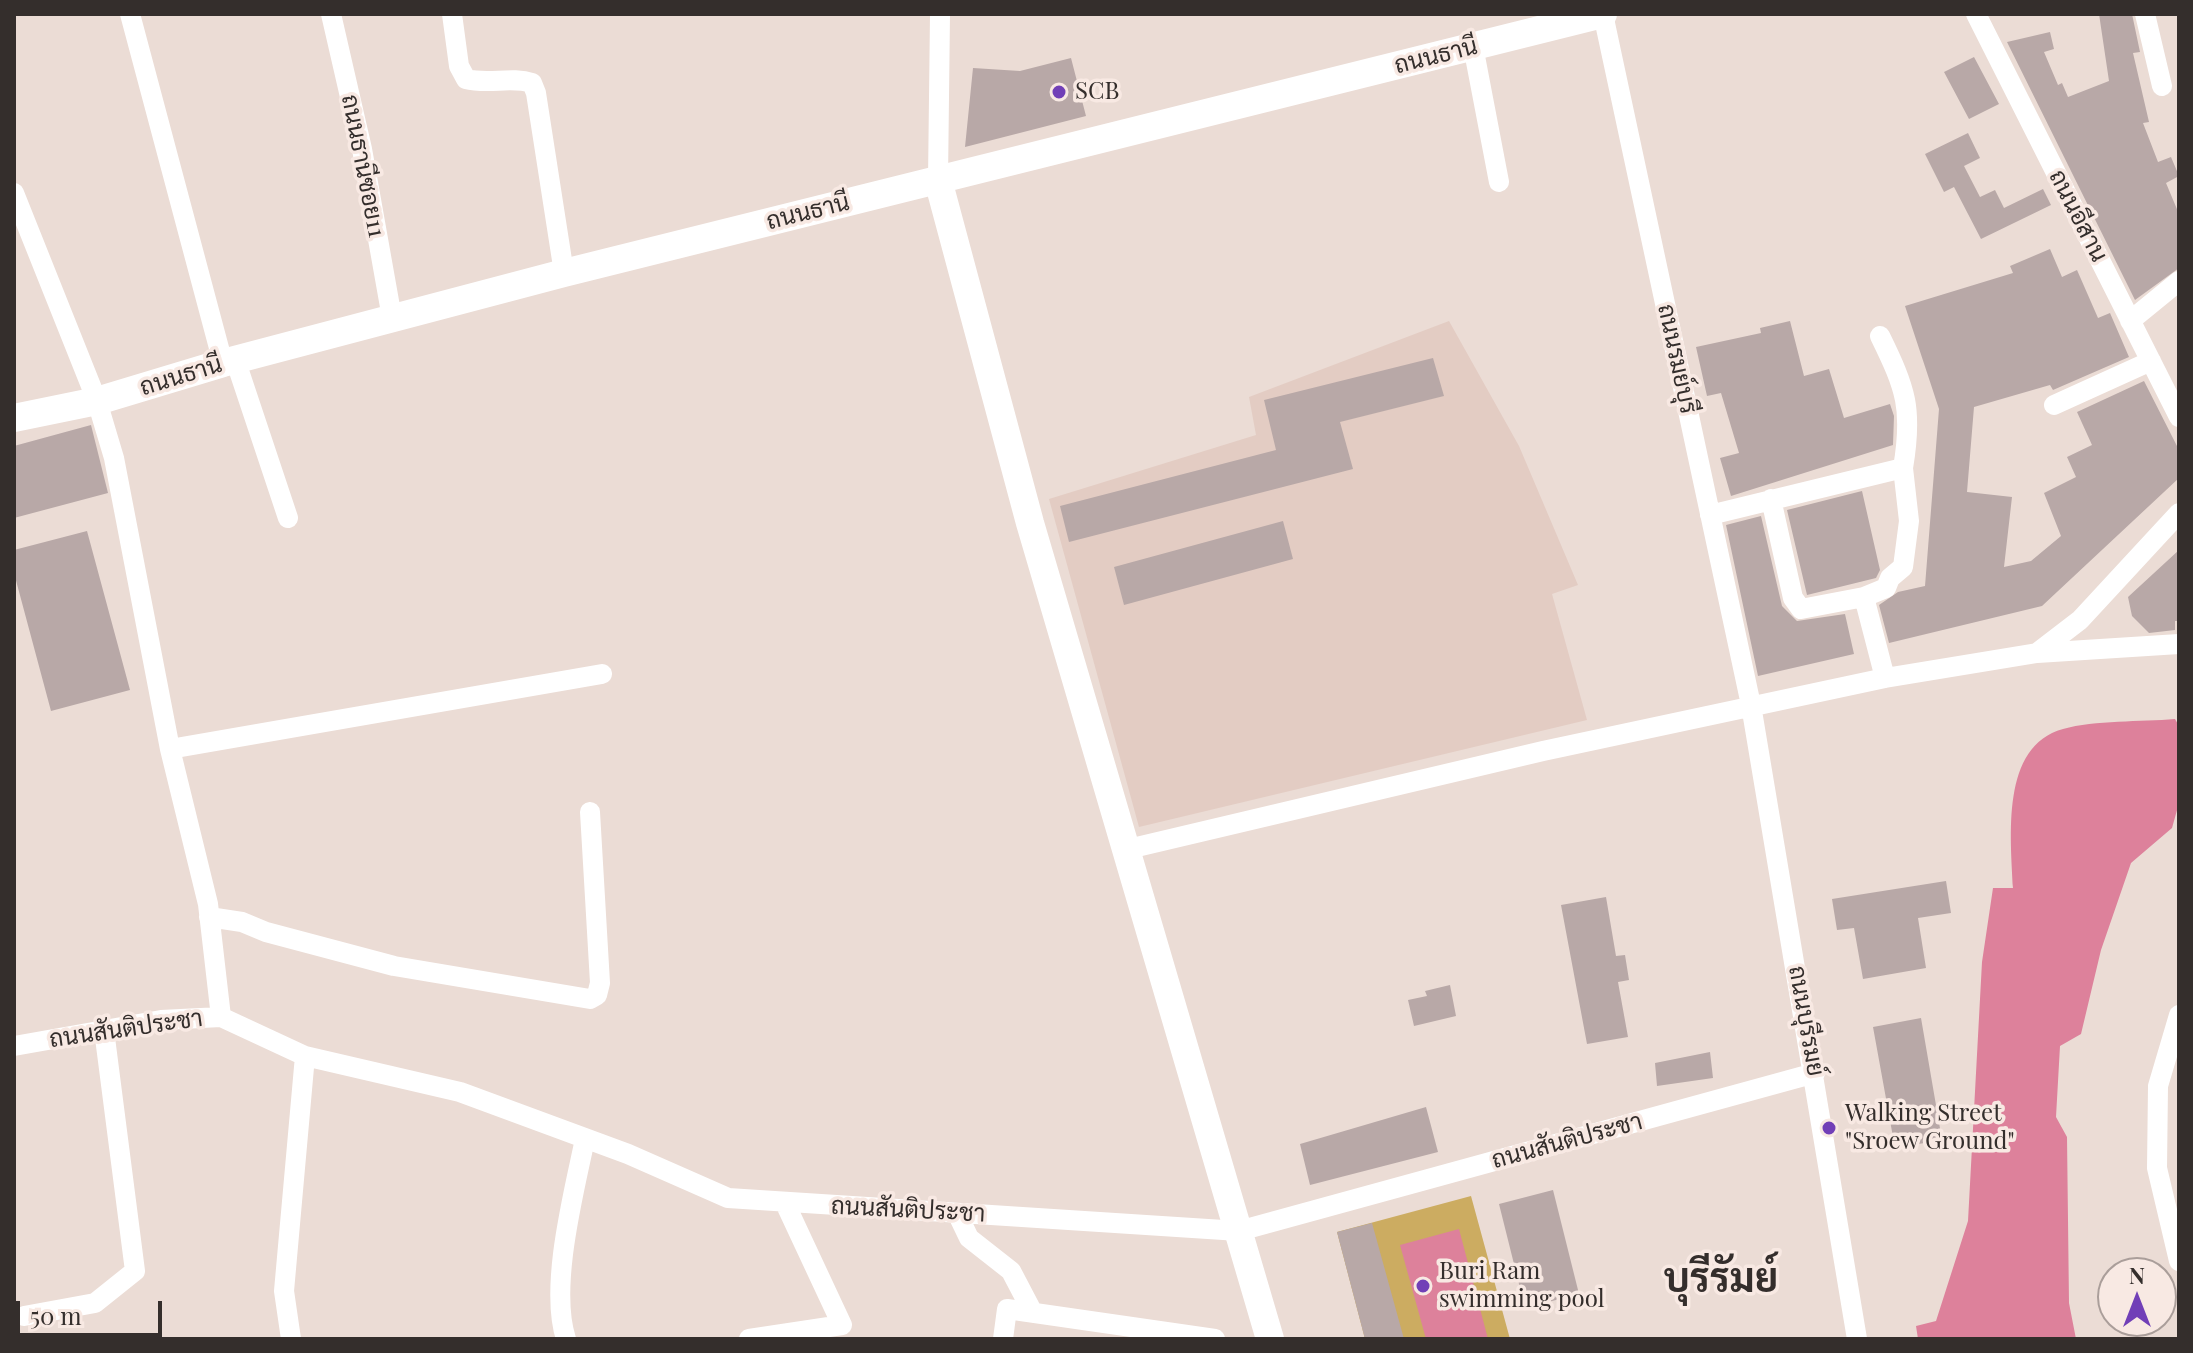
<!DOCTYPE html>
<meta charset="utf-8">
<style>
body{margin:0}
#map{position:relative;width:2193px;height:1353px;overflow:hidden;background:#ebdcd5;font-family:"Playfair Display",serif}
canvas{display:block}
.frame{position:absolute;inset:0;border:16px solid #342e2c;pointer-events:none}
.north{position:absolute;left:2097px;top:1257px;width:80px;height:80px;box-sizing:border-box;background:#f8e9e3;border:2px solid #aa9e9a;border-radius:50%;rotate:0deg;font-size:22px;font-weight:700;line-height:32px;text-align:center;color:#342e2c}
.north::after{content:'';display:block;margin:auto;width:28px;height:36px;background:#713fb7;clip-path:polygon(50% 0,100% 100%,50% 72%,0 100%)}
.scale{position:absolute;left:16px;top:1301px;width:146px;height:36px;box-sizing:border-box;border:4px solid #342e2c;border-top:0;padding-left:10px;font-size:24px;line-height:28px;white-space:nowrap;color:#342e2c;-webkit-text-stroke:6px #f8e9e3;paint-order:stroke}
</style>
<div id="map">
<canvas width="2193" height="1353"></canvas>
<div class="frame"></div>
<div class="north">N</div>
<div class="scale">50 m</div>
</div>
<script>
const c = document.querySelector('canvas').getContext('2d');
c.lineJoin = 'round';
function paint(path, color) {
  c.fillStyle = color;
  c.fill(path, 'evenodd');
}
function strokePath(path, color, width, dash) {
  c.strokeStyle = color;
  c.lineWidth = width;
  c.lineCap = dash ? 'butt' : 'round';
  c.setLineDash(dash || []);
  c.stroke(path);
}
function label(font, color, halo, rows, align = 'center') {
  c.font = font + ' "Playfair Display",Sarabun,serif';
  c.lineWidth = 7;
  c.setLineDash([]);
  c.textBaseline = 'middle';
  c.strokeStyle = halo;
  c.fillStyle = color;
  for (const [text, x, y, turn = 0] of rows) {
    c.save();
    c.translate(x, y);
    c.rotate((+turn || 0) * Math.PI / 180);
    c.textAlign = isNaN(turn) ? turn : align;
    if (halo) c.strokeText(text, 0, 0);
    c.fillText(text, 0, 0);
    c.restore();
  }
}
const built = new Path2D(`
 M1449,321L1519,446L1578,585L1552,594L1587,720L1139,827L1049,499L1256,435L1249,397Z`);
const green = new Path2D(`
 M1471,1196L1510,1339H1365L1337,1232Z`);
const water = new Path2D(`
 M2175,719L2179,726V803L2172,828L2131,863L2101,950L2081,1034L2060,1046L2056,1117L2067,1137L2069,1303L2076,1339H1918L1916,1326L1936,1321L1968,1221L1982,962L1993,888H2013C2011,838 2000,746 2063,729C2095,720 2141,722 2175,719Z
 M1459,1229L1488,1339H1426L1400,1245Z`);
const building = new Path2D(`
 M2099,14H2132L2140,52L2133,53L2149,122L2143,123L2158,162L2171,157L2179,176L2166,183L2179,214V268L2135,300L2007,42L2050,32L2054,49L2044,52L2058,85L2062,83L2068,97L2109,81Z
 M1974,57L1999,104L1969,119L1944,72Z
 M1071,58L1086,116L965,147L973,68L1020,71Z
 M1968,133L1980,158L1964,166L1980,197L1995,190L2004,208L2043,189L2051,205L1981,239L1954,187L1944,192L1925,154Z
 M2050,249L2062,277L2077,270L2098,318L2110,313L2129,357L2053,390L2050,385L1974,407L1967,492L2012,497L2004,567L2031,561L2061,536L2044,493L2076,477L2067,457L2092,445L2077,412L2144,381L2179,450V478L2042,606L1889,643L1879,605L1898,592L1925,586L1939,409L1905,306L2013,273L2010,266Z
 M1790,321L1804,376L1829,369L1844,418L1890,404L1894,416L1893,445L1731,496L1720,458L1739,453L1721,393L1707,396L1696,347L1761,333L1760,328Z
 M1433,358L1444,396L1340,422L1353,469L1069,542L1060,506L1276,450L1264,400Z
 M91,425L108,493L14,518V446Z
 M1862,491L1880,570L1876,578L1807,595L1787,510Z
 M1761,516L1782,606L1797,621L1845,614L1854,654L1758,676L1726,525Z
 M1283,521L1293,559L1124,605L1114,567Z
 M87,531L130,690L51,711L14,573V550Z
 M2179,550V621H2175V630L2149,633L2132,616L2128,597Z
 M1946,881L1951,913L1918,918L1926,968L1863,979L1854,928L1837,930L1832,899Z
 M1606,897L1616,956L1625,955L1629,980L1618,982L1628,1037L1587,1044L1561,905Z
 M1450,985L1456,1016L1414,1026L1408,1000L1427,996L1425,991Z
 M1921,1018L1942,1140L1895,1148L1873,1027Z
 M1710,1052L1713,1078L1657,1086L1655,1063Z
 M1426,1107L1438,1152L1310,1185L1300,1144Z
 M1553,1190L1579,1294L1525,1308L1499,1204Z
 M1372,1223L1404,1339H1365L1337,1232Z`);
const street = new Path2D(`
 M130,14L223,363
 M331,14L362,149L392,318
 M452,14L459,66L466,79C489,85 511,76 532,83L536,93L564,273
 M1603,14L1751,705L1857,1339
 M1976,14L2179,417
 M2145,14L2162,86
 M1473,46L1499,182
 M938,180L940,14
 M14,193L97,401L114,458L170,749L208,904L221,1017
 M2130,321L2179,281
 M235,359L288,518
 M2054,405L2151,361
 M1771,499L1793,598L1801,609L1864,597L1886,588L1890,578L1903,567L1909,521L1903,468
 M1710,515L1903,468C1913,409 1906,389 1880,336
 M1864,597L1885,678
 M2037,653L2080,620L2179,513
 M170,749L602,674
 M1124,850L1543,751L1885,678L2037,653L2179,644
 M209,917L242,922L266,932L394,966L590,999L597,995L600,983L590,812
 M2179,1015L2158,1086L2157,1168L2179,1261
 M14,1046L161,1020L221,1017L305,1056L460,1092L628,1154L728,1198L1239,1231L1815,1073
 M957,1213L969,1238L1011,1271L1033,1313
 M24,1316L95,1303L135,1271L104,1030
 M291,1339L284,1291L305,1056
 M566,1339C549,1287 574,1192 585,1139
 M749,1339L842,1325L785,1203
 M1003,1339L1007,1309L1215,1339`);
const secondary = new Path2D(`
 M938,180L1030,523L1270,1339
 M14,418L97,401L223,363L564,273L1603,14`);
const markers = [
 [1059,92,8,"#713fb7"],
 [1829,1128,8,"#713fb7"],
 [1423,1286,8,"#713fb7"]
];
const streetNames = [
 ["ถนนธานี",1436,56,-14],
 ["ถนนธานีซอย11",363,166,79],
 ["ถนนธานี",808,212,-14],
 ["ถนนอีสาน",2078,216,63],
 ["ถนนรมย์บุรี",1677,359,78],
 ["ถนนธานี",181,376,-17],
 ["ถนนบุรีรมย์",1806,1021,80],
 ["ถนนสันติประชา",126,1029,-8],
 ["ถนนสันติประชา",1567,1141,-15],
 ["ถนนสันติประชา",908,1210,3]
];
const poiNames = [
 ["SCB",1075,92],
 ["Walking Street",1845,1114],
 ["\"Sroew Ground\"",1845,1142],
 ["Buri Ram",1439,1272],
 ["swimming pool",1439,1300]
];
const townNames = [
 ["บุรีรัมย์",1721,1280]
];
paint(built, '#e3ccc3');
paint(green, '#ccac61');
paint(water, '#dd819b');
paint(building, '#b8a8a7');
strokePath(street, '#fff', 20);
strokePath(secondary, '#fff', 28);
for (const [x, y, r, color] of markers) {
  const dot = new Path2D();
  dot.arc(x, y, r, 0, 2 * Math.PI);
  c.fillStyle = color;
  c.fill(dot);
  strokePath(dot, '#f8e9e3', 3);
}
label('24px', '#342e2c', '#f8e9e3', streetNames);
label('24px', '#342e2c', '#f8e9e3', poiNames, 'left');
label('bold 40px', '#342e2c', '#f8e9e3', townNames);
</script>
